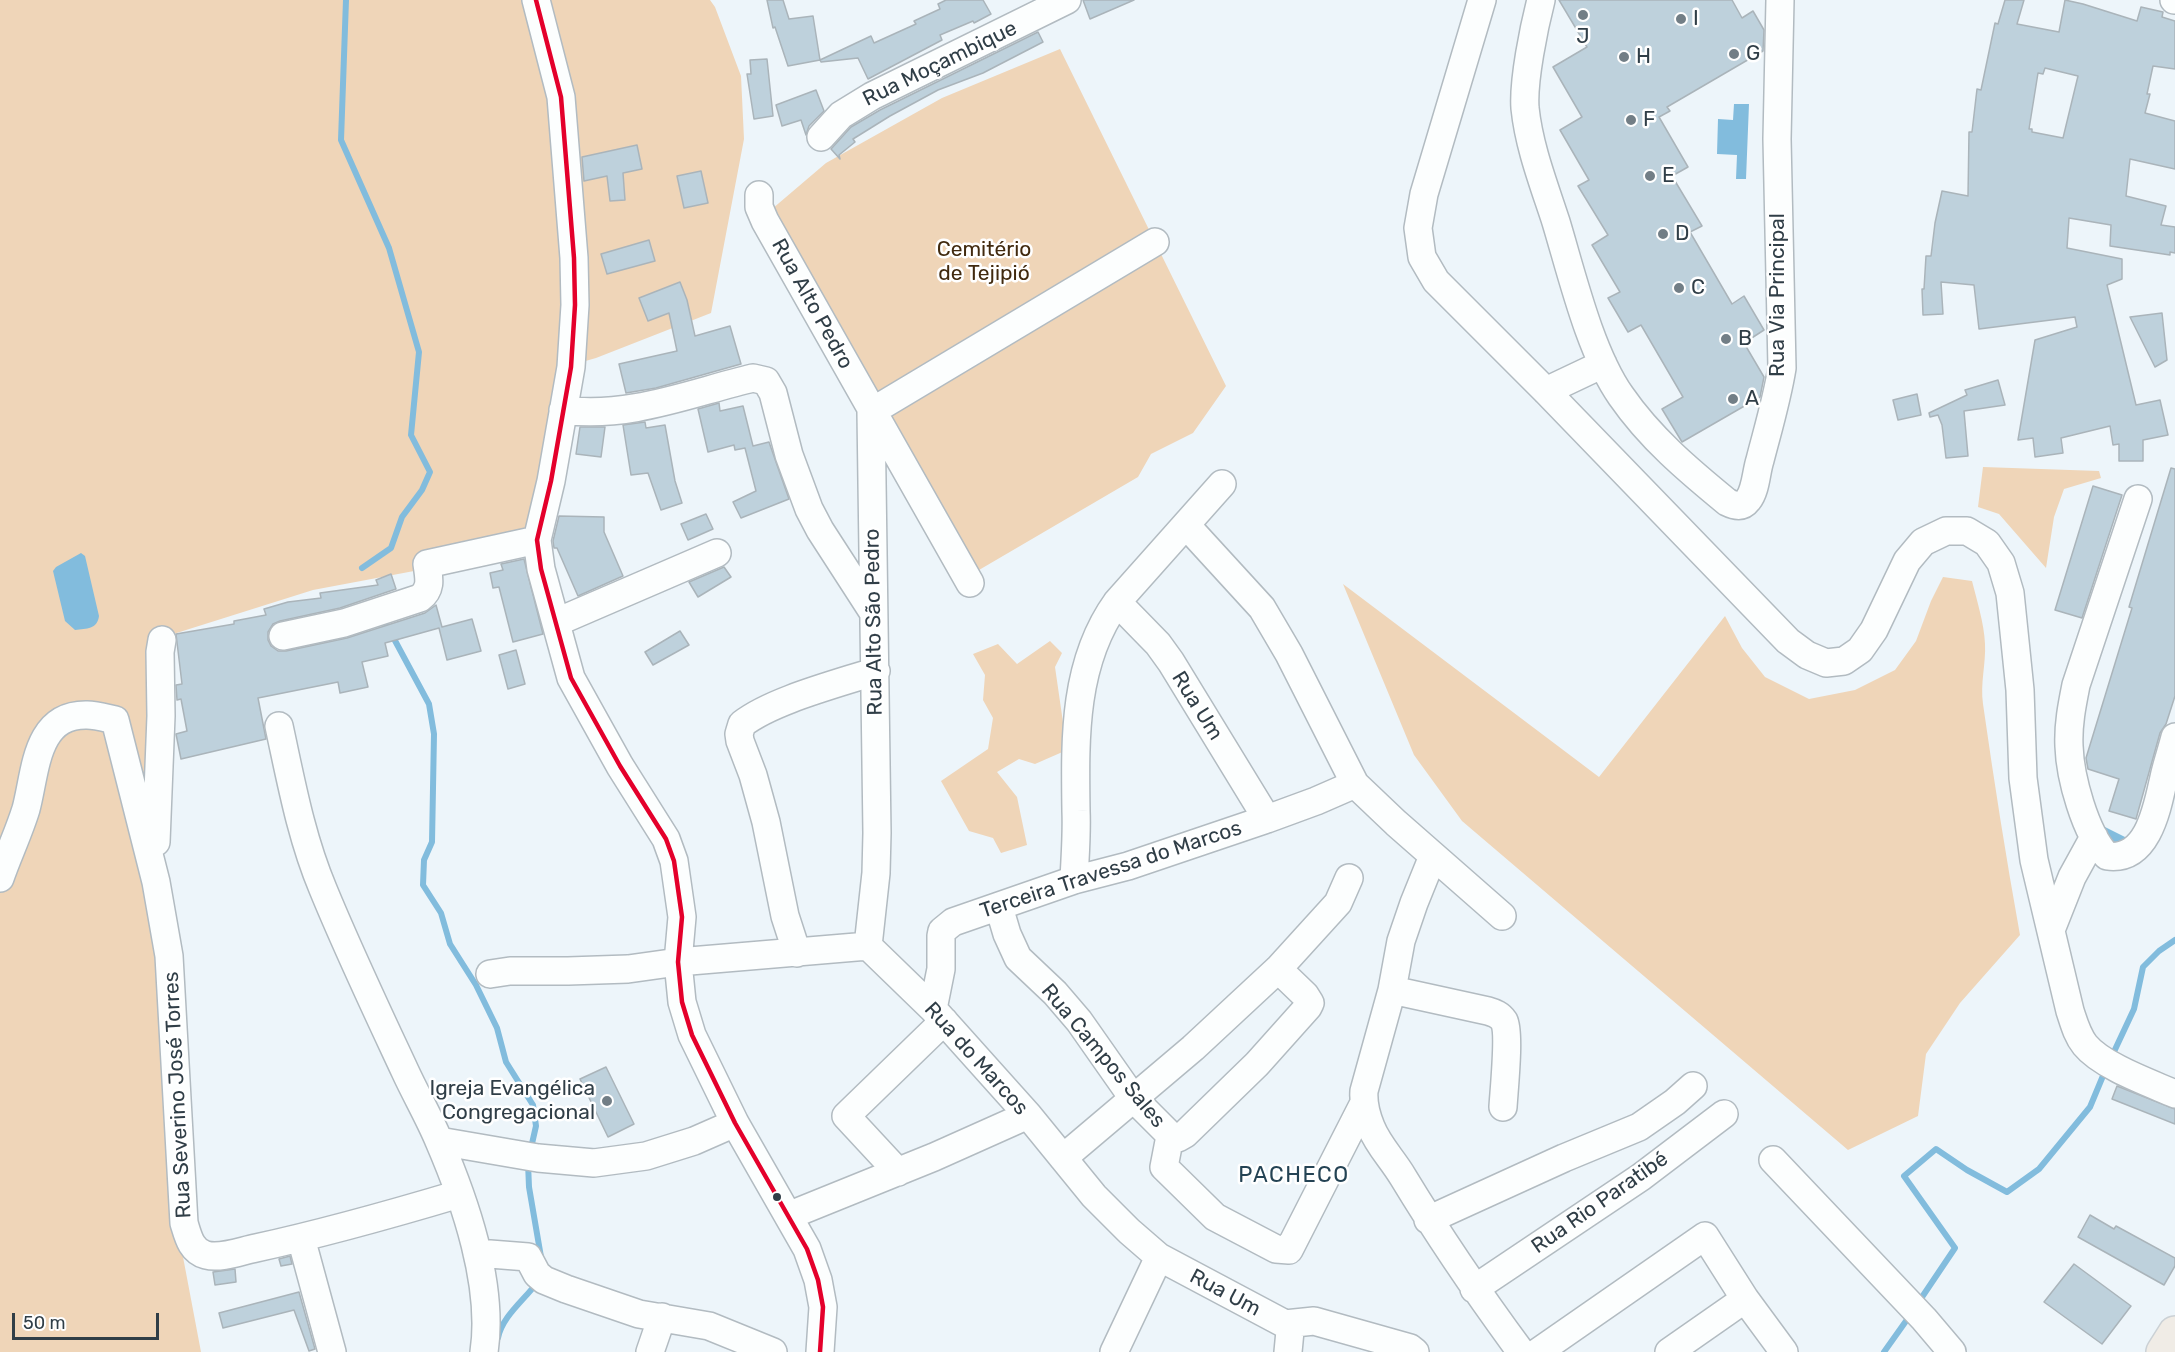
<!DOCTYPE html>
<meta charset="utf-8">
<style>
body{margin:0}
#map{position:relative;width:2175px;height:1352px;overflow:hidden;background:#edf5fa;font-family:Rubik,sans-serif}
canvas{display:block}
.scale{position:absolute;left:12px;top:1313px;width:147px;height:27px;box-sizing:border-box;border:3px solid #303e47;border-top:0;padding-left:8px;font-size:18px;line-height:21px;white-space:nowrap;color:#303e47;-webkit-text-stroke:4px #fff;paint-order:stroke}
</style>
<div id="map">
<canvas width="2175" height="1352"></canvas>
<div class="scale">50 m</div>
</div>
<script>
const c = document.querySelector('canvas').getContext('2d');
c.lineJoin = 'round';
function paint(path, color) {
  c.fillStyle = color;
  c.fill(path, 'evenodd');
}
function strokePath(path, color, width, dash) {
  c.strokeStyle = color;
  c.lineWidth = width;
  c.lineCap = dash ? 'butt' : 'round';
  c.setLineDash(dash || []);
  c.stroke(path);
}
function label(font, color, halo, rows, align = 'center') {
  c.font = font + ' Rubik,sans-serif';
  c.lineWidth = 5;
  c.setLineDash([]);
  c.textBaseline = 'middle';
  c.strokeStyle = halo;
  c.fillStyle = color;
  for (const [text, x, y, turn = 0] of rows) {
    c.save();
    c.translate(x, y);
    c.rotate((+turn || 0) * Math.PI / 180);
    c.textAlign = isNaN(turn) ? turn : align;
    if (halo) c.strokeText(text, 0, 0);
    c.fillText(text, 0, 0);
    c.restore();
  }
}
const green = new Path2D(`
 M0,0H710L715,7L741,76L744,139L711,313L596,358L568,366L531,549L313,590L148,642L180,1241L201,1352H0Z
 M1060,49L1226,386L1193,433L1151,454L1138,477L979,570L944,522L772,209L826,163L942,98Z
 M1983,467L2099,471L2101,478L2064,489L2054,517L2046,568L1999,514L1978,507Z
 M1943,577L1972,581C1977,601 1984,623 1985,644C1986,664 1980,683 1983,704C1994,781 2006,858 2020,935L1960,1003L1926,1054L1918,1116L1848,1150L1462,821L1414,755L1343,584L1599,777L1725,616L1742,648L1765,677L1809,699L1855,690L1895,670L1916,641L1931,601Z
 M1050,641L1062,653L1055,667L1067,750L1035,764L1019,759L997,772L1017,797L1027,845L1001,853L993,838L969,831L941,781L988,749L993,718L983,700L985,675L973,654L998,644L1017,664Z`);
const water = new Path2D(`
 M1734,104H1749L1746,179H1736L1737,155L1717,154L1718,119L1733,120Z
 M81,553L85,556L99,616C97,630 87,628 75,630L65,621L53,571L56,567Z
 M2103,826L2135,842L2114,853Z`);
const stream = new Path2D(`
 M346,0L341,140L389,248L419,352L411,435L430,472L422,490L402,517L391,548L362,568
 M385,622L429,704L434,734L432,842L424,860L423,885L441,913L450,944L476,985L497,1028L506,1062L533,1105L536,1126L531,1148
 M2112,1056L2134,1009L2143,967L2159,951L2175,940
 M528,1163L529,1187L541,1257
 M1918,1303L1955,1248L1904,1176L1936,1149L1967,1170L2007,1192L2039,1169L2090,1107L2105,1071
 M498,1338C502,1317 523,1301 536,1284
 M1884,1352L1911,1314`);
const building = new Path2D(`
 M767,0H783L789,19L813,16L820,60L788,66L775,27L773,28Z
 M946,0H983L991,14L974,23L973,21L940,35L942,40L868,79L858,58L821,62L820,60L871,36L874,43L916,24L914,21L940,9L938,4Z
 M1083,0H1134L1090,19Z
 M1559,0H1732L1742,18L1753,11L1764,30L1763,51L1667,107L1670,111L1659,117L1688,167L1672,176L1702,226L1690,232L1732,304L1744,296L1764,330L1744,343L1764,377L1760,397L1682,442L1662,409L1683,397L1641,325L1628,332L1608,298L1620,292L1592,245L1608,235L1578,186L1589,180L1560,130L1582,117L1553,67L1587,47Z
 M2005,0H2024L2017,24L2059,32L2065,0L2083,4L2137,21L2141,7L2163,12L2162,17L2175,21V69L2153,66L2147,94H2150L2145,113L2175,121V169L2130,159L2126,196L2166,206L2161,225L2175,227V253L2170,252V255L2110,246L2111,225L2069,218L2067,248L2122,259V279L2107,285L2136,405L2160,400L2168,435L2143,440V461H2119V444L2113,445L2110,426L2061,438L2063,453L2035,457L2033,438L2018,440L2035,340L2077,327L2075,317L1979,329L1974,285L1941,282L1943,314L1923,315L1922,289H1924L1926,256H1931L1935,223L1942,191L1968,196L1969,132H1972L1977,89L1981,90L1995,23L1998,24ZM2045,68L2078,76L2063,138L2032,132V129H2029L2038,73L2043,74Z
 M1038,32L1043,42L983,73L938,90L890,116L853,139L855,142L839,155L840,159L831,149L851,127L880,110Z
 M767,59L773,116L754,119L747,74H751L750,60Z
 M816,90L824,111L809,126L806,135L801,120L782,126L776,105Z
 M637,145L642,169L623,173L625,200L610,201L607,176L584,181L582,157Z
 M701,171L708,203L684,208L677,176Z
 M649,240L655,261L607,274L601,254Z
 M680,282L687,300L695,336L730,326L741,364L656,388L626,393L619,364L677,351L669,313L648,321L639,298Z
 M2162,313L2167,360L2155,367L2130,317Z
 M1998,380L2005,405L1964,411L1968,456L1946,458L1942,425L1938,415L1930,417L1929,413L1967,395L1965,390Z
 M1917,394L1921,415L1898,420L1893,400Z
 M719,403L720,411L743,406L753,446L769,442L789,499L741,518L733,502L756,491L745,448L735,450L734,445L708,452L698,409Z
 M645,422L646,428L665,425L675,481L682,503L661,510L648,473L631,475L623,425Z
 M580,427H605L601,457L576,454Z
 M2171,468L2175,469V696L2166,724L2160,733L2136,819L2109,811L2119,779L2088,769L2086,758L2132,608L2129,607Z
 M2093,486L2122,495L2082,618L2055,610Z
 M706,514L713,529L688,540L681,524Z
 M559,516L604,517V532L623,576L578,596L557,548H554L553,541Z
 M524,559L543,634L513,642L499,587L493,588L490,573L503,570L501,564Z
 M724,567L731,577L698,597L689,582Z
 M391,574L396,589L340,608L280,621L273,624L268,632V640L271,646L278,651H286L347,638L425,613L436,605L442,627L472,619L481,651L447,660L439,628L385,643L388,656L362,662L368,687L340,693L338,682L258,698L266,739L181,759L176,734L187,731L181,699L177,700L176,685L182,684L176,634L234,624V621L266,615L264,609L288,602L321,598L320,593L378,585L376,580Z
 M680,631L689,645L653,665L645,652Z
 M516,650L525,684L508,689L499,655Z
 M606,1067L634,1124L608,1137L580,1079Z
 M2117,1086L2175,1109V1124L2112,1099Z
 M2090,1215L2114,1229L2116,1226L2175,1258V1266L2164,1285L2078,1237Z
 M290,1256L292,1264L281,1266L279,1259Z
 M2074,1264L2131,1306L2102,1344L2044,1302Z
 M235,1269L236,1282L215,1285L213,1272Z
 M299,1292L315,1349L309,1351L294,1310L223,1328L219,1313Z`);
const minor = new Path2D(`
 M536,0L561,97L574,258L575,305L571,367L551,481L537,540L541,569L571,678L620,766L666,839L674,861L682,917L678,962L682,1002L692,1035L735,1123L807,1249L818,1280L823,1307L820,1352
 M1482,0L1424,194L1418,228L1422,257L1436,281L1546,391L1788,641L1807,655L1826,663L1844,661L1860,650L1874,630L1907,561L1923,542L1946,531H1967L1987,543L2001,563L2010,593L2020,690L2023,778L2034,860L2070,1011C2074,1023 2077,1035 2085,1045C2102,1066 2150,1083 2175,1094
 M1541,0C1534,27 1523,81 1525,108C1529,147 1544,185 1556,222C1572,275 1590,352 1621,396C1650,438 1688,470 1727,502C1735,506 1742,508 1748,500C1756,490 1756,472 1760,460C1768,429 1777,399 1782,368L1777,139L1780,0
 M2174,0H2175
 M821,137L841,115L872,96L1067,0
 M759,195V207L765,221L970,583
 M1546,391L1603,364
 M563,410C629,419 690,393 753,378L766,381L773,393L789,455L809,509L820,530L873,612
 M871,412L877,833L876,873L868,946L933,1009L1028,1115L1094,1196L1129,1231L1159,1257L1285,1324L1290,1331L1288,1352
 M871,412L1155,242
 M2138,499L2076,685C2072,705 2068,725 2069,746C2070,777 2085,833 2107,856C2150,862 2158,803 2165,773C2168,761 2172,749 2175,737
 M1186,525L1262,608L1289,654L1355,784L1396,823L1502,916
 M1117,602L1158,644L1171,662L1267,819
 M557,622L717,553
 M283,636L344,623L420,598C432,589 429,578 427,564L537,540
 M279,726C291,781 301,837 323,889C348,950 377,1011 405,1071C416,1095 429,1117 439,1141C465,1201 494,1286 484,1352
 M156,842L161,716L160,652L162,640
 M1433,856L1414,903L1401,941L1392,990L1364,1091C1363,1104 1366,1115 1371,1127C1378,1145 1393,1160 1403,1177C1440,1238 1479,1295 1521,1352
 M0,878C8,855 19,832 26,809C36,772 35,714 87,715C96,715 106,718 115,720L156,882L169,956L184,1223C188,1236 191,1251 206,1255C221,1259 241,1251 256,1248C325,1233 392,1214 459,1194
 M1074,880C1075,857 1077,834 1076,811C1075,739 1073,663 1117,602L1222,484
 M999,907L1007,934L1018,958L1055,993L1079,1021L1133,1098L1173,1138H1178L1185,1134L1257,1064L1308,1007L1310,1003L1305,995L1278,969
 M2051,930L2072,877L2094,837
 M797,953L785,916L766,822L753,775L740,741L739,734L742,724C773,700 837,684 876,671
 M490,974L510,971H568L628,969L678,962L868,946
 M1392,990L1488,1011C1495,1013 1500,1015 1504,1021C1510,1033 1504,1090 1503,1107
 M933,1009L941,969V936L942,931L953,922L1074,880L1128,866L1267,819L1316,801L1355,784
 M1170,1136L1164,1167L1215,1217L1276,1249L1289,1250L1363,1105
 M439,1141L538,1158L594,1163L646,1156L694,1141L735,1123
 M1063,1158L1193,1048L1278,969L1338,903L1349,878
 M1773,1160L1924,1319L1952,1352
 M898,1172L846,1116L944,1021
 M788,1216L934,1157L1028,1115
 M1428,1220L1564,1158L1639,1127L1675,1102L1693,1086
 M301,1238L332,1352
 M477,1253L528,1257L537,1274L544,1280L566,1289L639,1314L709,1326L773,1352
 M1474,1289L1641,1177L1724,1114
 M1285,1324L1314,1321L1410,1348L1415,1352
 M650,1352L662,1317
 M1114,1352L1159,1257
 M1538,1352L1705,1236L1745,1299L1784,1352
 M1669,1352L1745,1299`);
const major = new Path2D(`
 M2163,1352L2175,1333`);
const bus1 = new Path2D(`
 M536,0L561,97L574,258L575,305L571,367L551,481L537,540L541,569L571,678L620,766L666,839L674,861L682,917L678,962L682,1002L692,1035L735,1123L807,1249L818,1280L823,1307L820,1352`);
const markers = [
 [1583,15,6,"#727e86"],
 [1681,19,6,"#727e86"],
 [1734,54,6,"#727e86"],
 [1624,57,6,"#727e86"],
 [1631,120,6,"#727e86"],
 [1650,176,6,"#727e86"],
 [1663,234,6,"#727e86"],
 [1679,288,6,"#727e86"],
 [1726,339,6,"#727e86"],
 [1733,399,6,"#727e86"],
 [607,1101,6,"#727e86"],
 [777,1197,5,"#303e47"]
];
const poiNames = [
 ["I",1693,19],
 ["J",1583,37,"center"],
 ["G",1746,54],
 ["H",1636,57],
 ["F",1643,120],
 ["E",1662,176],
 ["D",1675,234],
 ["C",1691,288],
 ["B",1738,339],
 ["A",1745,399],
 ["Igreja Evangélica",595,1089,"right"],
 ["Congregacional",595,1113,"right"]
];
const streetNames = [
 ["Rua Moçambique",940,64,-26],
 ["Rua Via Principal",1778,295,-90],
 ["Rua Alto Pedro",812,304,61],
 ["Rua Alto São Pedro",874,622,-91],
 ["Rua Um",1197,706,58],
 ["Terceira Travessa do Marcos",1111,870,-18],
 ["Rua Campos Sales",1103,1056,50],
 ["Rua do Marcos",976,1059,48],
 ["Rua Severino José Torres",178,1095,-93],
 ["Rua Rio Paratibé",1600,1203,-35],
 ["Rua Um",1225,1293,28]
];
const parkNames = [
 ["Cemitério",984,250],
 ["de Tejipió",984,274]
];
const neighbourhoodNames = [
 ["PACHECO",1294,1176]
];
paint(green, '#efd5b8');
paint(water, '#82bcdd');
strokePath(stream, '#82bcdd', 6);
paint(building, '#bed1dc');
strokePath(building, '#aab4ba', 1.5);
strokePath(minor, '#b2bbc1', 30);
strokePath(major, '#cbd1d5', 36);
strokePath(minor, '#fcfefe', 27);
strokePath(major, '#f0ece6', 33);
strokePath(bus1, '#e4002b', 4.5);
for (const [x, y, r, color] of markers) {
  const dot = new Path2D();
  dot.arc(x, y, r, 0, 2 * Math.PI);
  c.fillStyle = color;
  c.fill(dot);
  strokePath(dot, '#fff', 2);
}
label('21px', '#303e47', '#fff', poiNames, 'left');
label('21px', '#303e47', '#fff', streetNames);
label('21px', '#412a0f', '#fff', parkNames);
c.letterSpacing = '1.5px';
label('22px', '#244354', '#fff', neighbourhoodNames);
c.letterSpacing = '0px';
</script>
